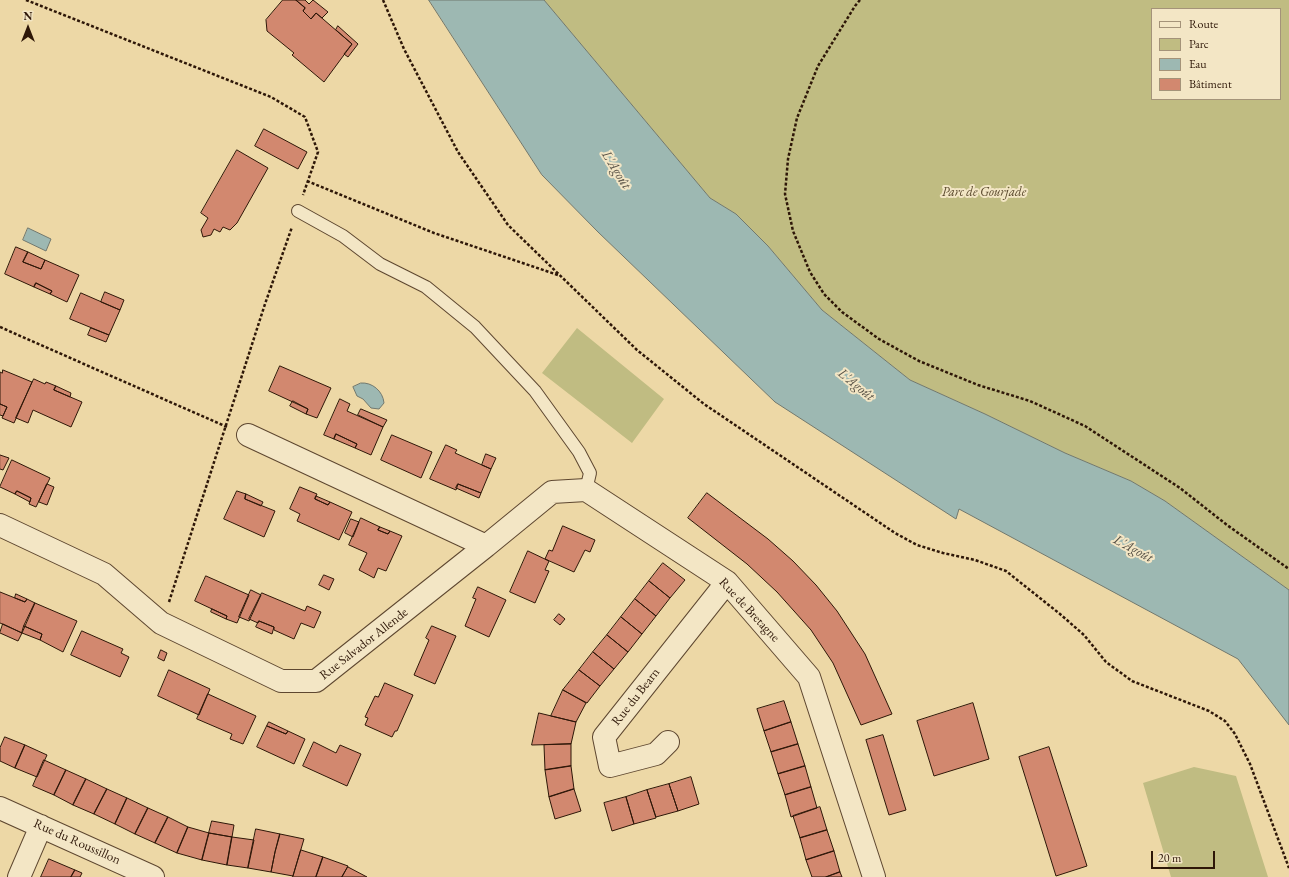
<!DOCTYPE html>
<meta charset="utf-8">
<style>
body{margin:0}
#map{position:relative;width:1289px;height:877px;overflow:hidden;background:#edd8a6;font-family:"EB Garamond",serif}
canvas{display:block}
.legend{position:absolute;left:1151px;top:8px;width:130px;height:92px;box-sizing:border-box;background:#f3e6c5;border:1px solid #a49379;margin:0;padding:5px 7px;list-style:none;font-size:12px;color:#2e1708}
.legend li{display:flex;align-items:center;gap:8px;height:20px}
.legend b{width:20px;border:1px solid #a49379}
.north{position:absolute;left:8px;top:8px;width:40px;height:40px;-webkit-text-stroke:3px #f3e6c5;paint-order:stroke;rotate:0deg;font-size:11px;font-weight:700;line-height:16px;text-align:center;color:#2e1708}
.north::after{content:'';display:block;margin:auto;width:14px;height:18px;background:#2e1708;clip-path:polygon(50% 0,100% 100%,50% 72%,0 100%)}
.scale{position:absolute;left:1151px;top:851px;width:64px;height:18px;box-sizing:border-box;border:2px solid #2e1708;border-top:0;padding-left:5px;font-size:12px;line-height:14px;white-space:nowrap;color:#2e1708;-webkit-text-stroke:3px #f3e6c5;paint-order:stroke}
</style>
<div id="map">
<canvas width="1289" height="877"></canvas>
<ul class="legend">
<li><b style="height:5px;background:#f3e6c5"></b>Route</li>
<li><b style="height:11px;background:#c0bc82"></b>Parc</li>
<li><b style="height:11px;background:#9db8b2"></b>Eau</li>
<li><b style="height:11px;background:#d2886f"></b>Bâtiment</li>
</ul>
<div class="north">N</div>
<div class="scale">20 m</div>
</div>
<script>
const c = document.querySelector('canvas').getContext('2d');
c.lineJoin = 'round';
function paint(path, color) {
  c.fillStyle = color;
  c.fill(path, 'evenodd');
}
function strokePath(path, color, width, dash) {
  c.strokeStyle = color;
  c.lineWidth = width;
  c.lineCap = dash ? 'butt' : 'round';
  c.setLineDash(dash || []);
  c.stroke(path);
}
function label(font, color, halo, rows, align = 'center') {
  c.font = font + ' "EB Garamond",serif';
  c.lineWidth = 4;
  c.setLineDash([]);
  c.textBaseline = 'middle';
  c.strokeStyle = halo;
  c.fillStyle = color;
  for (const [text, x, y, turn = 0] of rows) {
    c.save();
    c.translate(x, y);
    c.rotate((+turn || 0) * Math.PI / 180);
    c.textAlign = isNaN(turn) ? turn : align;
    if (halo) c.strokeText(text, 0, 0);
    c.fillText(text, 0, 0);
    c.restore();
  }
}
const green = new Path2D(`
 M544,0H1289V590L1165,501L1131,481L1065,453L985,414L910,380L822,310L768,246L736,214L710,198ZM1152,9H1280V99H1152Z
 M577,328L664,399L632,443L542,373Z
 M1194,767L1236,776L1268,877H1171L1143,783Z`);
const water = new Path2D(`
 M429,0H544L710,198L736,214L768,246L822,310L910,380L985,414L1065,453L1131,481L1165,501L1289,590V725L1238,659L959,509L956,519L775,402L598,232L542,175Z
 M28,228L51,239L46,251L23,240Z
 M361,383C372,382 383,391 384,403L379,409L371,408L363,399L357,396L353,387Z`);
const building = new Path2D(`
 M283,0H296L305,8L303,11L311,19L316,13L352,44L324,82L292,55L294,53L267,31L266,20Z
 M296,0H305L309,4L313,0L328,12L322,18L316,13L311,19L303,11L305,8Z
 M338,26L358,44L348,57L344,54L352,44L336,30Z
 M264,129L307,152L298,169L255,146Z
 M237,150L268,168L237,223L230,230L223,227L220,232L214,229L211,235L203,237L201,230L208,218L201,213Z
 M16,247L28,252L23,262L41,269L45,260L79,275L67,302L50,294L52,291L36,283L34,287L5,274Z
 M28,252L45,260L41,269L23,262Z
 M36,283L52,291L50,294L34,287Z
 M105,292L124,300L120,310L101,302Z
 M81,293L120,310L109,335L70,319Z
 M91,328L109,335L106,342L88,335Z
 M280,366L331,388L317,418L306,414L308,409L269,391Z
 M3,370L32,382L14,423L2,418L7,407L0,404V372L2,373Z
 M34,379L45,384L46,382L56,386L54,390L82,402L71,427L33,410L28,423L16,418Z
 M56,386L71,393L70,397L54,390Z
 M340,399L350,404L347,411L383,427L371,455L355,448L357,444L336,434L334,439L324,435Z
 M293,401L308,409L306,414L290,406Z
 M0,404L7,407L3,416L0,415Z
 M361,409L387,420L383,427L358,415Z
 M336,434L357,444L355,448L334,439Z
 M392,435L432,452L421,478L381,460Z
 M446,445L457,450L455,453L491,469L481,493L458,484L456,490L430,479Z
 M486,454L496,458L491,469L482,465Z
 M0,455L9,458L3,470L0,469Z
 M12,460L50,478L36,507L29,504L31,498L17,491L15,494L0,487Z
 M47,484L54,487L47,505L39,502Z
 M458,484L481,493L479,498L456,488Z
 M300,487L317,494L315,499L328,505L330,502L352,512L339,540L297,521L300,514L290,509Z
 M17,491L31,498L30,502L15,494Z
 M237,491L246,494L245,499L275,511L264,537L224,519Z
 M707,493L768,539L793,561L816,585L837,611L865,654L892,714L861,725L833,663L811,630L777,592L747,564L688,518Z
 M246,494L263,502L261,506L245,499Z
 M316,496L330,502L328,505L315,499Z
 M361,518L380,527L378,530L388,534L390,531L402,536L386,571L378,568L374,578L359,570L367,553L349,545Z
 M351,519L359,522L353,537L345,533Z
 M563,526L595,540L590,552L585,550L574,572L545,559L549,550L552,551Z
 M380,527L390,531L388,534L378,530Z
 M528,551L549,561L545,570L549,571L535,603L510,592Z
 M663,563L685,580L670,598L649,581Z
 M324,575L334,579L329,590L319,585Z
 M206,576L249,595L237,623L226,619L227,616L195,601Z
 M649,581L670,598L656,616L635,599Z
 M478,587L506,600L489,637L465,626L476,599L473,598Z
 M251,590L261,595L249,621L239,617Z
 M0,592L25,602L27,599L35,603L22,633L0,623Z
 M262,593L305,611L307,606L321,612L314,628L301,623L294,639L274,630V627L259,621L258,623L249,619Z
 M16,594L27,599L25,602L15,598Z
 M635,599L656,616L642,634L621,617Z
 M35,603L77,621L63,652L40,640L42,634L24,626Z
 M212,609L227,616L226,619L211,612Z
 M559,614L565,619L560,625L554,620Z
 M621,617L642,634L628,652L607,635Z
 M259,621L274,627L272,634L256,627Z
 M3,624L22,633L18,641L0,633Z
 M24,626L42,634L40,640L22,633Z
 M432,626L456,636L435,684L414,675L429,640L426,638Z
 M82,631L123,649L121,653L129,657L120,677L71,655Z
 M607,635L628,652L614,669L593,652Z
 M161,650L167,653L164,661L158,658Z
 M593,652L614,669L600,686L579,670Z
 M169,670L210,689L199,715L158,696Z
 M579,670L600,686L587,703L563,690Z
 M385,683L413,695L397,731H395L392,737L365,725L368,718L365,717L375,696L378,697Z
 M563,690L586,703L576,722L551,716Z
 M208,694L256,716L243,744L230,739L232,734L197,719Z
 M784,701L791,722L764,731L757,709Z
 M973,703L989,759L934,776L917,721Z
 M539,713L576,722L571,744L532,745Z
 M269,722L288,731L286,734L267,726Z
 M791,722L798,744L771,752L764,731Z
 M267,726L286,734L288,731L305,739L294,764L257,747Z
 M883,735L906,810L889,815L866,740Z
 M5,737L25,745L15,768L0,761V748Z
 M314,742L336,753L340,745L361,754L347,786L303,766Z
 M571,744V766L545,770L544,745Z
 M798,744L805,766L778,774L771,752Z
 M25,745L47,755L37,777L15,768Z
 M1049,747L1087,866L1056,876L1019,757Z
 M44,760L66,770L54,795L33,786Z
 M571,766L574,789L549,797L545,770Z
 M805,766L811,787L785,795L778,774Z
 M66,770L86,779L73,805L54,795Z
 M691,777L699,804L678,811L669,784Z
 M86,779L107,789L94,814L73,805Z
 M669,784L678,811L656,817L647,790Z
 M811,787L817,808L791,817L785,795Z
 M107,789L127,798L115,824L94,814Z
 M574,789L581,811L555,819L549,797Z
 M647,790L656,818L634,824L626,797Z
 M626,797L634,824L612,831L604,803Z
 M127,798L148,808L135,834L115,824Z
 M820,807L827,830L800,838L793,816Z
 M148,808L168,817L155,843L135,834Z
 M168,817L188,827L177,853L155,843Z
 M212,821L234,825L232,837L209,833Z
 M188,827L209,833L202,860L177,853Z
 M256,829L280,834L275,852L271,872L248,868Z
 M827,830L834,851L806,860L800,838Z
 M209,833L232,837L227,865L202,860Z
 M280,834L304,839L293,876L271,872L275,852Z
 M232,837L254,840L248,868L227,865Z
 M301,850L323,857L316,877H293Z
 M834,851L840,872L826,877H812L806,860Z
 M323,857L348,866L342,877H316Z
 M49,859L75,870L71,877H41Z
 M348,867L367,877H342Z
 M75,870L82,873L80,877H71Z
 M840,872L842,877H826Z`);
const path = new Path2D(`
 M26,0L271,97L305,117L318,152L303,195
 M383,0L404,49L458,152L508,225L637,350L704,404L895,533L917,545L943,553L975,560L1006,571L1060,614L1084,635L1106,662L1132,681L1209,711L1225,721L1235,734L1250,764L1289,868
 M860,0L855,6L818,66L797,118L788,159L785,194L793,231L810,272L824,294L842,312L879,339L919,361L978,385L1030,401L1085,426L1180,488L1227,525L1289,569
 M307,181L434,233L558,275
 M0,327L227,427
 M169,602L265,304L292,227`);
const service = new Path2D(`
 M298,211L343,236L380,264L426,287L475,327L535,391L579,452L590,473L586,490`);
const minor = new Path2D(`
 M0,525L104,574L161,623L281,681H316L486,546L248,435
 M486,546L552,492L586,490L727,582L809,677L874,877
 M668,742L656,754L610,766L604,737L727,582
 M0,808L153,877
 M19,877L41,826`);
const parkNames = [
 ["Parc de Gourjade",984,192]
];
const streetNames = [
 ["Rue de Bretagne",749,610,47],
 ["Rue Salvador Allende",364,644,-38],
 ["Rue du Bearn",636,697,-52],
 ["Rue du Roussillon",77,842,24]
];
const waterNames = [
 ["L'Agoût",616,170,58],
 ["L'Agoût",856,385,39],
 ["L'Agoût",1133,549,28]
];
paint(green, '#c0bc82');
paint(water, '#9db8b2');
strokePath(water, '#71786e', 1);
paint(building, '#d2886f');
strokePath(building, '#2e1708', 1);
strokePath(service, '#5e4730', 14);
strokePath(minor, '#5e4730', 24);
strokePath(path, '#2e1708', 2.5, [3, 2]);
strokePath(service, '#f3e6c5', 12);
strokePath(minor, '#f3e6c5', 22);
label('italic 13px', '#5a492d', '#f3e6c5', parkNames);
label('13px', '#2e1708', '#f3e6c5', streetNames);
label('italic 14px', '#554f44', '#f3e6c5', waterNames);
</script>
